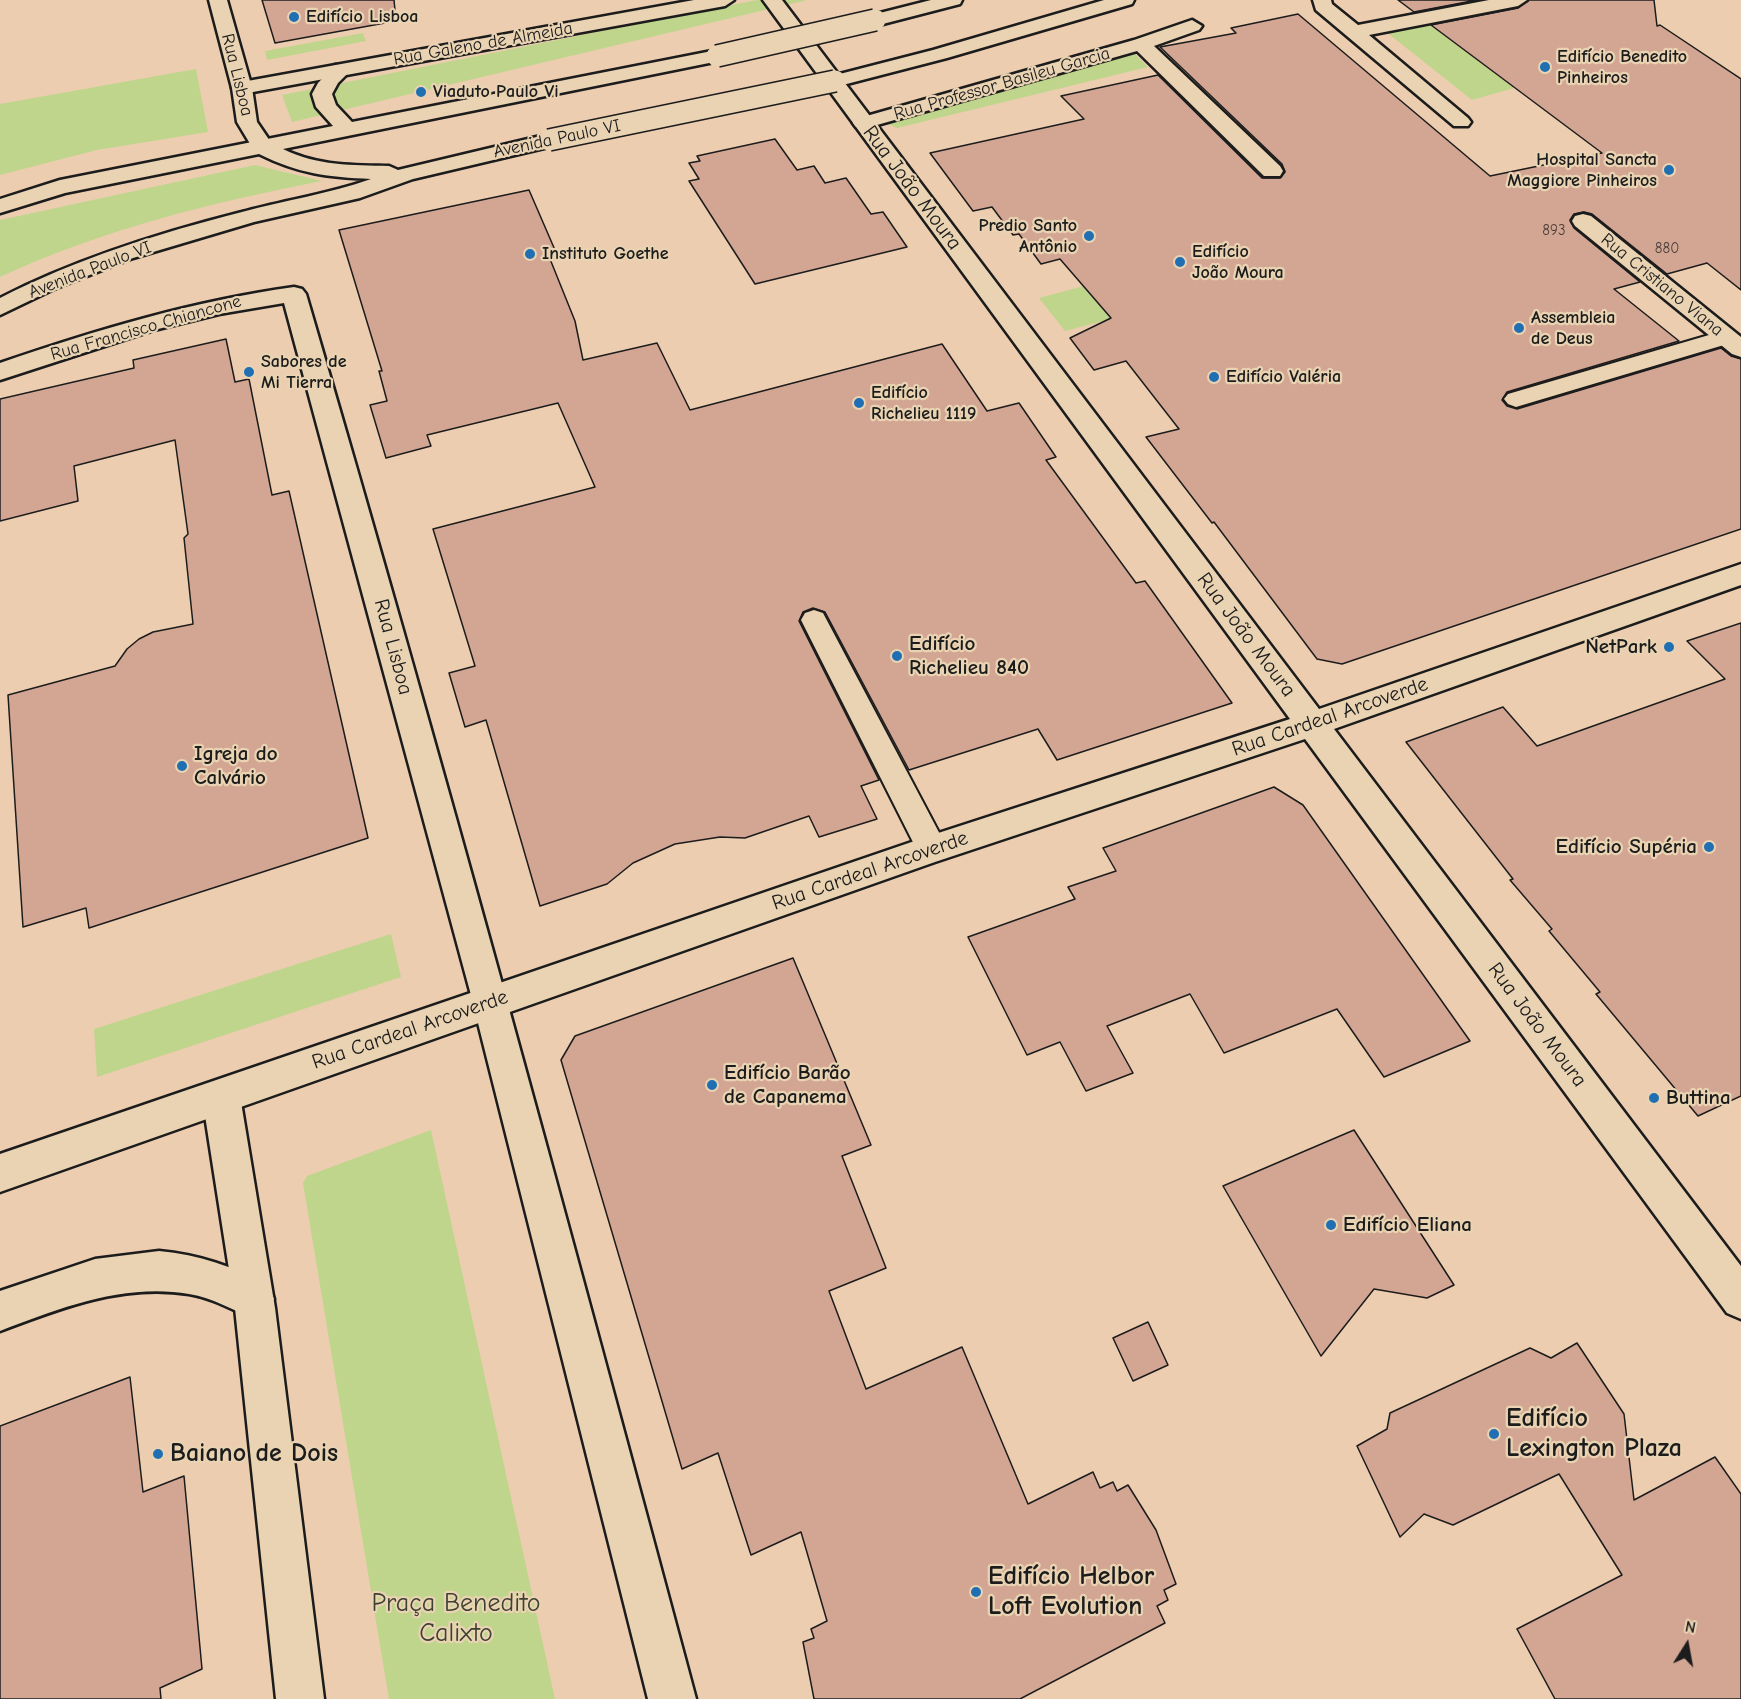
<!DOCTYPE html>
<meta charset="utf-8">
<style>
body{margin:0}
#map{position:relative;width:1741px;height:1699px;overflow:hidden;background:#edcdb0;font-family:"Comic Neue",sans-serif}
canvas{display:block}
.north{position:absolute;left:1657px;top:1615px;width:60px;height:60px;-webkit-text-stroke:4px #e9d3b2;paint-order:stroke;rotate:11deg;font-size:16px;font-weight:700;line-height:24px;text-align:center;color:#1c1c1c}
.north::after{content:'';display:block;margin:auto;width:21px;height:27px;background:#1c1c1c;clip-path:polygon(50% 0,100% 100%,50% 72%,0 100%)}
</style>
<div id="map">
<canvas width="1741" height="1699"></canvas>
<div class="north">N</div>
</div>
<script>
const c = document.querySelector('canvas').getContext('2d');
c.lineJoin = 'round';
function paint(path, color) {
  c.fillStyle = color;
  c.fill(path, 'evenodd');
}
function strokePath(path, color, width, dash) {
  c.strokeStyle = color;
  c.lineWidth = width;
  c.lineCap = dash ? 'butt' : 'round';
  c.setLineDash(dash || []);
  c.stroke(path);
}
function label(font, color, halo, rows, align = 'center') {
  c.font = font + ' "Comic Neue",sans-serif';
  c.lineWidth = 4.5;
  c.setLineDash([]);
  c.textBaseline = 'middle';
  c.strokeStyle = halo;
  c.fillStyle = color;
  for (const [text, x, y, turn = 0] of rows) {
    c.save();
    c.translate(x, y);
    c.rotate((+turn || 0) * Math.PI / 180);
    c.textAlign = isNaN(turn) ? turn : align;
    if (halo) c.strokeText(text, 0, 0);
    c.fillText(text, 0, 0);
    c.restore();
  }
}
const green = new Path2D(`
 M757,0H807L292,122L282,95Z
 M1426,22L1514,88L1472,100L1385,31Z
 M363,33L366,41L267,60L265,51Z
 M1135,54L1148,67L897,128L886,123Z
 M196,69L208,132L97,150L0,175V104Z
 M255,165L322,181C214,202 100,230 0,277V220Z
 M1084,286L1111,319L1065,331L1039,298Z
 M391,934L401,977L97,1077L94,1029Z
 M431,1130L555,1699H389L303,1183L307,1176Z`);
const building = new Path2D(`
 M262,0H394L396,21L275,43Z
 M1398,0H1477L1414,12Z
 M1529,0H1654L1657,26L1660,25L1741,79V290L1707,263L1667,274L1592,214L1584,212L1574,214L1570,220L1574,228L1640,282L1614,289L1679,341L1507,392L1502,400L1507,406L1517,409L1721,348L1731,356L1741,359V529L1342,664L1317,659L1214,522L1212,523L1146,437L1179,429L1126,361L1094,370L1070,338L1111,318L1060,259L1041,264L1019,234L1013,235L992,207L973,211L930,153L1084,119L1061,96L1158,75L1262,178H1280L1285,172L1282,164L1160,47L1236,33L1231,28L1298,14L1490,176L1602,153L1431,25L1518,8Z
 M775,139L797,170L814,166L825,183L846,178L871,214L883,212L907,247L755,284L689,181L699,179L689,163L700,161L697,156Z
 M529,190L558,257L550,259L575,321L583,360L657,343L690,410L942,344L987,411L1019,403L1056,457L1046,460L1136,583L1145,581L1232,703L1057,760L1038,729L909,770L825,612L813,608L803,612L799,621L879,780L861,786L877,819L819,837L809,816L745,838L720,837L675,844L633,863L607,884L540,906L486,720L465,727L449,673L475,666L433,529L595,487L558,403L427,435L431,446L386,458L370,405L387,401L379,371H382L339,230Z
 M226,339L235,382L249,379L272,495L289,491L368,838L89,928L86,908L23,927L8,695L115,666L127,649L139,639L153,632L193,624L184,538L188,534L175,440L74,466L78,501L0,521V399L134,368L133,360Z
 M1741,623V1096L1698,1116L1596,994L1600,992L1549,931L1552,929L1510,880L1513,879L1406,742L1503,707L1537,746L1725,679L1687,641Z
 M1274,787L1303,805L1470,1041L1384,1077L1337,1009L1224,1053L1190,994L1107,1026L1133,1073L1086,1091L1060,1042L1027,1055L968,937L1075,899L1068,887L1116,871L1103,848Z
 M793,958L871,1145L842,1156L886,1268L829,1291L866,1389L962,1347L1028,1504L1093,1472L1100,1488L1113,1482L1117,1491L1128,1485L1156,1530L1176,1584L1164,1590L1168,1600L1157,1606L1165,1623L1020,1699H814L803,1642L814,1638L811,1629L827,1621L801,1532L751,1555L718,1453L682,1469L672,1435L561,1060L575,1036Z
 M1354,1130L1454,1285L1427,1298L1374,1289L1321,1356L1223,1186Z
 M1148,1322L1168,1365L1133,1381L1113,1338Z
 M1577,1343L1624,1414L1634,1500L1715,1457L1741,1494V1699H1555L1517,1629L1622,1575L1559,1474L1453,1525L1424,1514L1400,1537L1357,1446L1387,1429L1390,1413L1530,1348L1551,1358Z
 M130,1377L143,1492L184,1476L202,1669L160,1688L161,1699H0V1426Z`);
const lane = new Path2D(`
 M1726,330L1734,332L1737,337L1734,342L1516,407L1508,404L1504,399L1508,394Z
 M814,610L823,613L943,840L947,849L943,858L932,862L921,858L801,620L805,613Z`);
const street = new Path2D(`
 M694,0H734L725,6L242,94L235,92L232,88L235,84L242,82Z
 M1313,0H1331L1332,4L1358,25L1489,0H1527L1518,6L1369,35L1468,118L1471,122L1468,126H1454L1316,10Z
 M1192,20L1202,26L1199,30L1154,46L1280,166L1283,171L1280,176H1264L1137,51L870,127H856L853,123L856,119L1134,40Z
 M1583,214L1591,216L1741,337V357L1732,354L1575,226L1572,221L1575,216Z
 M294,287L302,289L306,294C443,760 570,1229 696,1699H648L471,995L284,303L219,314L154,330L0,380V363C96,330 193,301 294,287Z
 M221,1079L234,1084L240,1096L275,1308L324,1699H276L235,1308L202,1096L208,1084Z`);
const secondary = new Path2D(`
 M209,0H227L252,88L257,122L274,147L271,152H255L237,122L232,88Z
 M763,0H782L1319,709L1741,564V585L1334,729L1741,1266V1319L1727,1313L1305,739L935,862L0,1192V1154L932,835L1290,719Z
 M159,1251C200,1255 232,1266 268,1285L274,1299L268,1313L254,1319C233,1310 213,1298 189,1294C124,1283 60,1308 0,1331V1291L95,1259Z`);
const primary = new Path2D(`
 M931,0H962L960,4L875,26L865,20L868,16Z
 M1104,0H1134L1132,4L947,58L835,87L828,85L825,81L828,77L933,50Z
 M717,50L724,52L727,56L724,60L283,149C317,166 352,165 389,166L398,170L549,134L557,135L560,140L557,145L413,179L360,198L254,222L133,258L54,289L0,315V298C76,259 159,233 242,212C285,200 329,194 371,179C328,177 299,174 259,154L65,193L0,213V199L60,180L333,126L316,107L312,94L318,83L335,65H349L352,69L338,83L332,94L336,105L352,122Z`);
const primaryBridge = new Path2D(`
 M717,56L875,20
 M549,140L835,81`);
const markers = [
 [294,17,6,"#1f6fb2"],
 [1545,67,6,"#1f6fb2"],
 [421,92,6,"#1f6fb2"],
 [1669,170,6,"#1f6fb2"],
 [1089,236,6,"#1f6fb2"],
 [530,254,6,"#1f6fb2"],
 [1180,262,6,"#1f6fb2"],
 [1519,328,6,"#1f6fb2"],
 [249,372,6,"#1f6fb2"],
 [1214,377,6,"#1f6fb2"],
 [859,403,6,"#1f6fb2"],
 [1669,647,6,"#1f6fb2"],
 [897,656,6,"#1f6fb2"],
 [182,766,6,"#1f6fb2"],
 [1709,847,6,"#1f6fb2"],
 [712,1085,6,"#1f6fb2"],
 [1654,1098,6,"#1f6fb2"],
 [1331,1225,6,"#1f6fb2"],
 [1494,1434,6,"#1f6fb2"],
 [158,1454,6,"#1f6fb2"],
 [976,1592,6,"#1f6fb2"]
];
const farNumbernames = [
 ["893",1554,231],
 ["880",1667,249]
];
const farPoinames = [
 ["Edifício Lisboa",306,17],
 ["Edifício Benedito",1557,57],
 ["Pinheiros",1557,78],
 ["Viaduto Paulo Vi",433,92],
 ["Hospital Sancta",1657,160,"right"],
 ["Maggiore Pinheiros",1657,181,"right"],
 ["Predio Santo",1077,226,"right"],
 ["Antônio",1077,247,"right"],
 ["Edifício",1192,252],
 ["João Moura",1192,273],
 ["Instituto Goethe",542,254],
 ["Assembleia",1531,318],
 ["de Deus",1531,339],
 ["Sabores de",261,362],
 ["Mi Tierra",261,383],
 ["Edifício Valéria",1226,377],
 ["Edifício",871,393],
 ["Richelieu 1119",871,414]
];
const farStreetnames = [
 ["Rua Galeno de Almeida",483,44,-10],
 ["Rua Lisboa",237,75,76],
 ["Rua Professor Basileu Garcia",1002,84,-16],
 ["Avenida Paulo VI",557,139,-12],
 ["Avenida Paulo VI",90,270,-21],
 ["Rua Cristiano Viana",1662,285,39],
 ["Rua Francisco Chiancone",146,328,-16]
];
const streetNames = [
 ["Rua João Moura",912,188,53],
 ["Rua João Moura",1246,635,53],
 ["Rua Lisboa",393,647,75],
 ["Rua Cardeal Arcoverde",1330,717,-19],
 ["Rua Cardeal Arcoverde",870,871,-19],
 ["Rua João Moura",1537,1025,53],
 ["Rua Cardeal Arcoverde",410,1030,-19]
];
const poiNames = [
 ["Edifício",909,644],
 ["Richelieu 840",909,668],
 ["NetPark",1657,647,"right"],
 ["Igreja do",194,754],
 ["Calvário",194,778],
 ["Edifício Supéria",1697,847,"right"],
 ["Edifício Barão",724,1073],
 ["de Capanema",724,1097],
 ["Buttina",1666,1098],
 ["Edifício Eliana",1343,1225]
];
const nearPoinames = [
 ["Edifício",1506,1419],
 ["Lexington Plaza",1506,1449],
 ["Baiano de Dois",170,1454],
 ["Edifício Helbor",988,1577],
 ["Loft Evolution",988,1607]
];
const nearParknames = [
 ["Praça Benedito",456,1604],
 ["Calixto",456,1634]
];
paint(green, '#bfd58b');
paint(building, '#d3a693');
strokePath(building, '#1c1c1c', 1.5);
strokePath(lane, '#1c1c1c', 4);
strokePath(street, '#1c1c1c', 5);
strokePath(secondary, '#1c1c1c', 5);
strokePath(primary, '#1c1c1c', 5);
paint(lane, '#e9d3b2');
paint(street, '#e9d3b2');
paint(secondary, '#e9d3b2');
paint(primary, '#e9d3b2');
strokePath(primaryBridge, '#1c1c1c', 24, []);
strokePath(primaryBridge, '#e9d3b2', 21);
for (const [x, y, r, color] of markers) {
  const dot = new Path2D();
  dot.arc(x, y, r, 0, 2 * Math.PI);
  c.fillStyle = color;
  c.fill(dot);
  strokePath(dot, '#e9d3b2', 2);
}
label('15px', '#4a3e3a', null, farNumbernames);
label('bold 18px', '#1c1c1c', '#e9d3b2', farPoinames, 'left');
label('18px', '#1c1c1c', '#e9d3b2', farStreetnames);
label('21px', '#1c1c1c', '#e9d3b2', streetNames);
label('bold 21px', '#1c1c1c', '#e9d3b2', poiNames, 'left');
label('bold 26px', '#1c1c1c', '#e9d3b2', nearPoinames, 'left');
label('26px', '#3d4132', '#e9d3b2', nearParknames);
</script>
